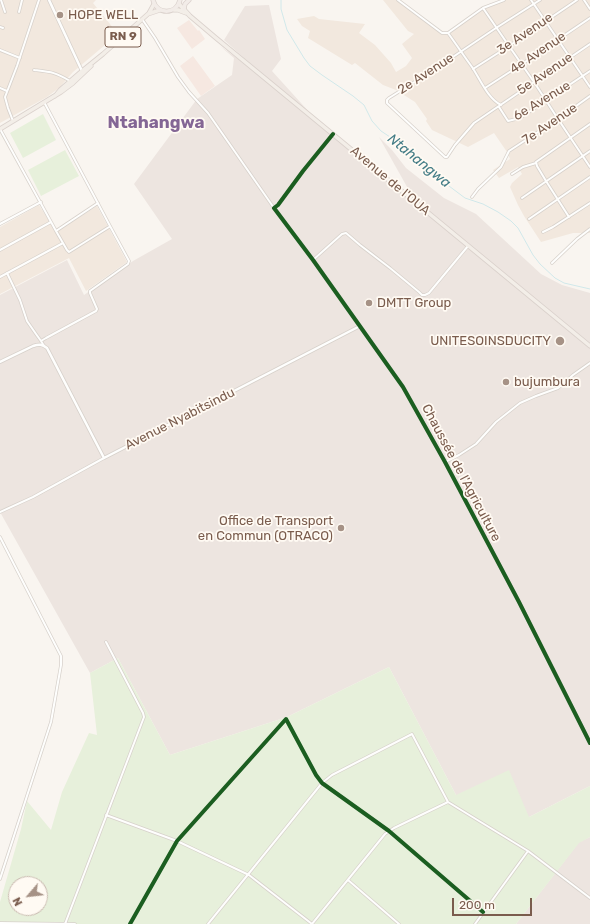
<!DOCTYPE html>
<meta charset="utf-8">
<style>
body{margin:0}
#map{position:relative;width:590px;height:924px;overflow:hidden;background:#f9f5f0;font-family:Rubik,sans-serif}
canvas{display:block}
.north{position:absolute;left:8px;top:876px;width:40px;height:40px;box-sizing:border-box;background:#fffaf3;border:1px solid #cabbb1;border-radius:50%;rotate:242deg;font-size:11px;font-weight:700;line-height:16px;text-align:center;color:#7a5c4d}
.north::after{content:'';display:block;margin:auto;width:14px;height:18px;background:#a69286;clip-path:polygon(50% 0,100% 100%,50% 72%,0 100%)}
.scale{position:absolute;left:452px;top:898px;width:80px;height:18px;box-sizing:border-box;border:2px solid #7a5c4d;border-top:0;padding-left:5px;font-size:12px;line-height:14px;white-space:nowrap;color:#7a5c4d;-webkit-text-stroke:3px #fffaf3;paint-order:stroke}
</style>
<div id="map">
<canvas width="590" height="924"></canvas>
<div class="north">N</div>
<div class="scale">200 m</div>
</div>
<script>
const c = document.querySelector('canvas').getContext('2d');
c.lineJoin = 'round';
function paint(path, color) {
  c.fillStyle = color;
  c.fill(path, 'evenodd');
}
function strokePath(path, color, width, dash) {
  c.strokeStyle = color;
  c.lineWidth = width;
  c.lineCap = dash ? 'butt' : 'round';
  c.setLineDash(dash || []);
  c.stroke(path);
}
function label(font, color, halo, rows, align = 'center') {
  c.font = font + ' Rubik,sans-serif';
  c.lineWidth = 3.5;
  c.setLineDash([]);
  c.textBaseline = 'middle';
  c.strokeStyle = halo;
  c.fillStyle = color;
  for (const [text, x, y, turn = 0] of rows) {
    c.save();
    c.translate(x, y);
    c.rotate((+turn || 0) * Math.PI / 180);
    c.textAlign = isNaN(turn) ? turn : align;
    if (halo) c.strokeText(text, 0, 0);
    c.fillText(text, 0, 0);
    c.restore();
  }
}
const residential = new Path2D(`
 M0,0H96L93,3L118,34L73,72L59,88L47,97L0,123Z
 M383,0H398L442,33H448L478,10L504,0H590V233H573L541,242L524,216L518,205L510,187L512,183L522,174L518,167L499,178L493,170L510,159L507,152L494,133L468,147L432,130L426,121L427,119L415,102L396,90L383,85L355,63L352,65L308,38L310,31L302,26L297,19L314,16L319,19L365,24L359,33L375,45L391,63L396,72L406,66L412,58L402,44L414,34L408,31Z
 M39,205L56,232L97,206L127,262L86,291L69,258L0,294V227Z`);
const commercial = new Path2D(`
 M189,20L198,31L199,30L205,39L192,49L177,28Z
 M193,56L215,86L201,96L180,66Z`);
const industrial = new Path2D(`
 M269,5L281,59L272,71L320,124L415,201L379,137L392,150L406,168L444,198L476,214L541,274L562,285L590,293V786L529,817L456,795L389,667L287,717L170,755L118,658L90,673L0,512V295L67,260L84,295L133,261L172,239L134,184L197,99L232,75L234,58L220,46L273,84L224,40L245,6Z
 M590,837V924H516L579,842Z`);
const green = new Path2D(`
 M43,114L56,140L23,158L10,133Z
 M65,150L79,176L41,196L28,170Z
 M118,658L170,755L287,717L389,667L456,795L509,770L529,817L590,786V837L579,843L516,924H0V902L21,829L27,801L51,830L62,792L89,733L97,735L90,673ZM16,884H40V908H16Z`);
const stream = new Path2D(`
 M281,0V9L287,30L304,58L310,66L322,75L353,96L364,105L372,121L381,131L399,143L414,157L449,186L465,198L483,204L498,212L511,221L518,228L533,255L540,264L555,278L564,283L590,289`);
const minor = new Path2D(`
 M1,0L5,12
 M398,0L442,33H448C456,44 464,56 472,67C480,79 488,99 501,105
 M531,0L590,87
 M540,0L496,28L432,71L389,98L387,100V103L445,157H447L455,145L474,123L590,44
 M584,0L590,9
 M483,8L509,46L534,82L558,119L590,167
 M19,12L22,0
 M142,19L155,38L178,77L189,92L208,113L274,208
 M0,27L3,28
 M448,33L483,8L504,0
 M0,50L20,58
 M473,69L509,46L577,0
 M34,70C51,72 55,72 70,81
 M0,88L7,91
 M485,88L522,64L590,18
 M499,107L508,121L520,118L590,71
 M13,121L8,108L5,97L17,66L39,0
 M0,129L56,231L98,203
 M512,174L523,167L536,163
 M472,197L478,189L501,167L509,151L558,119L590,96
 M522,198L590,151
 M569,217L546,181L537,166L536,162L590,124
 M529,219L590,177
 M0,224L41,202
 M56,231L67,250L69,252L109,227
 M543,232L553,227L590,203
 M0,250L51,222
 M313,260L342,234L346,233L360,245L390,268L419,292L422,295H425L429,293L468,246
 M552,263L577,239L590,229
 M7,273L20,300L27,321L36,334L41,341
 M0,277L63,243
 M44,346L41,341L46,338L96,311L97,309L90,293V291L128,264L129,261L110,226L44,102
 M445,462L459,455L476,444L496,422L520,403L536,396L558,388L563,384L573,375L590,363
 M0,512L33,497L104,458
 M0,537L61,656V665L51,722L0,879
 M106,815L177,841L249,875L312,924
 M348,880L399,924
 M0,923L75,924
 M65,924L144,717L143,713L106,642
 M130,924L177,841L286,719L316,775L322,783L389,831L483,912
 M208,924L322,783L332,775L412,734L448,802L528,851L590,898
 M312,924L385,834L394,828L448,802
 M475,924L528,851`);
const tertiary = new Path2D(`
 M49,0L82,71
 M333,134L303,171L278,205L274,208L313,260L403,387L445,462L519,602L590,743
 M0,362L33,346C39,344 42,344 47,348L104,458L360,326`);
const primary = new Path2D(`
 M179,4L190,16L216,38L590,346
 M174,10H178L186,13
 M149,13L154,4
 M55,96L60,90L82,71L103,54L148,14L160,10
 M0,129L61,92L73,83L91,66`);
const trunk = new Path2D(`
 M153,0C157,15 176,15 180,0
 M184,9L185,4L189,0`);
const cycleway = new Path2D(`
 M333,134L303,171L278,205L274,208L313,260L403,387L445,462L519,602L590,743
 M130,924L177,841L286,719L316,775L322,783L389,831L483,912`);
const markers = [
 [60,15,4,"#a69286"],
 [369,303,4,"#a69286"],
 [560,341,5,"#a69286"],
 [506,382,4,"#a69286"],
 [341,528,4,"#a69286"]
];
const shields = [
 [123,37,36]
];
const shieldNames = [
 ["RN 9",123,37]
];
const poiNames = [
 ["HOPE WELL",68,15],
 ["DMTT Group",377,303],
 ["UNITESOINSDUCITY",551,341,"right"],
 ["bujumbura",514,382],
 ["Office de Transport",333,521,"right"],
 ["en Commun (OTRACO)",333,536,"right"]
];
const streetNames = [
 ["3e Avenue",525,34,-34],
 ["4e Avenue",538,53,-34],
 ["2e Avenue",426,74,-33],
 ["5e Avenue",545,74,-34],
 ["6e Avenue",542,101,-31],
 ["7e Avenue",550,124,-34],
 ["Avenue de l'OUA",390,181,40],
 ["Avenue Nyabitsindu",180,419,-27],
 ["Chaussée de l'Agriculture",461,473,62]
];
const waterNames = [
 ["Ntahangwa",419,161,39]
];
const districtNames = [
 ["Ntahangwa",156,123]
];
paint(residential, '#f2e8de');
paint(commercial, '#f6e8e1');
paint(industrial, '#ede5e0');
paint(green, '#e7f0db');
strokePath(stream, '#d0e8ea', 1);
strokePath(minor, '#d7d1cb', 3.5);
strokePath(tertiary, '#d7d1cb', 4);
strokePath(primary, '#dad1cc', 5);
strokePath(trunk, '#dad1cc', 5);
strokePath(minor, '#fefefd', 2);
strokePath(tertiary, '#fefefd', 2.5);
strokePath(primary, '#f3eee8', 3.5);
strokePath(trunk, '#f2ece8', 3.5);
strokePath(cycleway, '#1b5e20', 4);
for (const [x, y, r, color] of markers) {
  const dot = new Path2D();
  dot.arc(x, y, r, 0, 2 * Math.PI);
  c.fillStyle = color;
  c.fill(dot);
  strokePath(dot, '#fffaf3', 1.5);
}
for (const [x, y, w] of shields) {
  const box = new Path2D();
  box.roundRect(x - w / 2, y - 10, w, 20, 3);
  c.fillStyle = '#fffaf3';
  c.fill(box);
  strokePath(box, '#7a5c4d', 1);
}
label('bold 12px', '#7a5c4d', null, shieldNames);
label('13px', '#7a5c4d', '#fffaf3', poiNames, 'left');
label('13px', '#7a5c4d', '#fffaf3', streetNames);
label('italic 14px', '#437c86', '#fffaf3', waterNames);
label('bold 17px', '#846695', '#fffaf3', districtNames);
</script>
